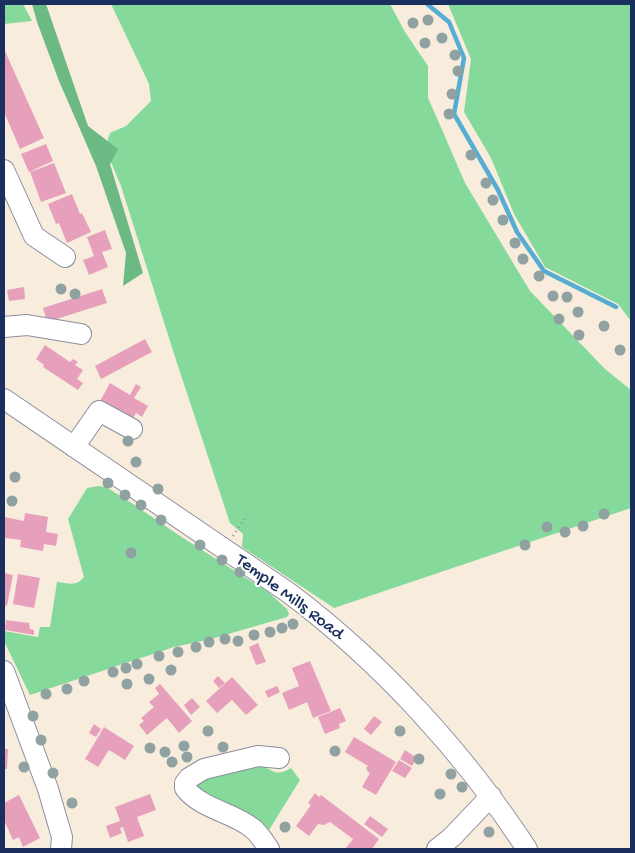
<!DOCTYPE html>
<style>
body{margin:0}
#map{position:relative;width:635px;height:853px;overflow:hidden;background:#f8eddd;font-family:"Gochi Hand",sans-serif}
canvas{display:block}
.frame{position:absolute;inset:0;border:5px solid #1b2f5e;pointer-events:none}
</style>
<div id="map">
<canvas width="635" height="853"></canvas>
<div class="frame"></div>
</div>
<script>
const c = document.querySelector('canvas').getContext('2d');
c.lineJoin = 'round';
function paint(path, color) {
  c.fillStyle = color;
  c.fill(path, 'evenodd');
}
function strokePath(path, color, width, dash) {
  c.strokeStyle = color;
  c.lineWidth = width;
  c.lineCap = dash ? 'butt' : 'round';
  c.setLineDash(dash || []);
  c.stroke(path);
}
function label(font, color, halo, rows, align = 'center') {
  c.font = font + ' "Gochi Hand",sans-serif';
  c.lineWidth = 4;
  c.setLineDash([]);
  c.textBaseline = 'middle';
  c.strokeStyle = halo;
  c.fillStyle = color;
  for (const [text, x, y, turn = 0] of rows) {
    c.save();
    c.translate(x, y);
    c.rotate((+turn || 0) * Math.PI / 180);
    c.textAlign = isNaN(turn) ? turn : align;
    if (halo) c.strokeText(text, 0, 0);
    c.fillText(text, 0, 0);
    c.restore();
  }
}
const green = new Path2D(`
 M4,4H23L32,21L4,24Z
 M111,4H390L405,32L428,66V98L440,125L465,183L530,291L605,369L631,390V508L334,608L242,547L243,534L230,523L175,357L121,186L105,148L110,133L126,126L151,101L149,84Z
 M448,4H631V321L618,304L545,267L514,214L491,158L464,112L471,59Z
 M98,486L106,487L127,500L183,538L268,592L287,609L289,614L287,617L211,639L174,647L30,695L4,641V631L38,637L40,627H50L57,582C69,583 76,587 84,577L68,519L87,488Z
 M261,765C274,771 276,777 291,768L300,780L269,830L256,821L193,789L195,779Z`);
const forest = new Path2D(`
 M32,4H46L88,126L118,149L110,164L143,273L123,286L126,253L96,166L59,81L37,22Z`);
const stream = new Path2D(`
 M427,4L449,22L464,58L454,114L498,190L517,232L544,271L616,307`);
const building = new Path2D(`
 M4,49L44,138L20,149L4,112Z
 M46,144L53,161L29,172L21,154Z
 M54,163L66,193L41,202L30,172Z
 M72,194L80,214L82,213L91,232L67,243L59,223L56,224L48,204Z
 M105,230L112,249L102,252L108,267L89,275L83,260L94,256L87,237Z
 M24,287L25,299L9,301L7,290Z
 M102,289L107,303L47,322L43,308Z
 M145,339L152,352L101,379L95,366Z
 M45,345L70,362L73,359L78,362L75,365L83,370L77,379L83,383L78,390L43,367L44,365L36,359Z
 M110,383L130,395L136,384L141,387L134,398L148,406L142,417L136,413L131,422L99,403Z
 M25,513L48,517L46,532L58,534L56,546L44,544L43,551L20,547L21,540L5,538V541H4V517L24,521Z
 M4,573L13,575L7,606L4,605Z
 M18,574L40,578L34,608L13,604Z
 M6,620L29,623L30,629L34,630V635L5,630Z
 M258,643L266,662L256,665L249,647Z
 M310,661L331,711L313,718L307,702L289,710L282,693L299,686L292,668Z
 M218,676L225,683L219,688L213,681Z
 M232,677L258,705L246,715L232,700L217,713L206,701Z
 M160,684L192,721L179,733L167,718L147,735L139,725L144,721L141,718L154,707L149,702L159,694L155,688Z
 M277,686L280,692L268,698L265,691Z
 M192,698L200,707L191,715L184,705Z
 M340,708L346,721L339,724L340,728L325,734L318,717Z
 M374,716L382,722L371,735L364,729Z
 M94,724L101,729L96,737L89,733Z
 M104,727L134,746L125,760L109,750L98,767L85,759Z
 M354,737L396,762L376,795L362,787L370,773L368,772L366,768L368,766L345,752Z
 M4,749H8L7,769H4Z
 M405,750L417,758L412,766L400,759Z
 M399,760L412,768L405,778L392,771Z
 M315,793L319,797L321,795L379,839L372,849H345L353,839L330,822L324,825L318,824L309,836L296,826L311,805L308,803Z
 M150,794L156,810L137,817L144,836L128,842L123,827L120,828L122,833L110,838L106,826L120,821L115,807Z
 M19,795L40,838L23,847L19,837L13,840L4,820V803Z
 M370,816L388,829L382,837L364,824Z`);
const path = new Path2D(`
 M233,536L247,515`);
const minor = new Path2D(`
 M4,170L34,236L65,257
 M4,327L27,325L81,334
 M4,399L289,593C381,662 464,753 527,849
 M74,447L99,411L132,429
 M4,671L48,789L62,837L61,849
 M269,849C264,842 259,833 252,828C232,812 201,809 185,788V783L189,778L204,769L258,756L279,758
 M437,849L452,837L491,796`);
const trees = [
 [428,20],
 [413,23],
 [442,38],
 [425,43],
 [455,55],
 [458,71],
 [452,94],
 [449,114],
 [471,155],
 [486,183],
 [493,200],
 [503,220],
 [515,243],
 [523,259],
 [539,276],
 [61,289],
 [75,294],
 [553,296],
 [567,297],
 [578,312],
 [559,319],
 [604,326],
 [579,335],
 [620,350],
 [128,441],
 [136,462],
 [15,477],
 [108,483],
 [158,489],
 [125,495],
 [12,501],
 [141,505],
 [604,514],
 [161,520],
 [583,526],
 [547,527],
 [565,532],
 [200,545],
 [525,545],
 [131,553],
 [222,560],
 [240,572],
 [293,624],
 [282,628],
 [270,632],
 [254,635],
 [225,639],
 [238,641],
 [209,642],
 [196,647],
 [178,652],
 [159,656],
 [137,664],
 [126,668],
 [171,670],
 [113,672],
 [149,679],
 [84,681],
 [127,684],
 [67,689],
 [46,694],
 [33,716],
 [208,731],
 [400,731],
 [41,740],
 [184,746],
 [223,747],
 [150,748],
 [335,751],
 [165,752],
 [187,757],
 [419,759],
 [172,762],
 [24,767],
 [53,773],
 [451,774],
 [462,787],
 [440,794],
 [72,803],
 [285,827],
 [489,832]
];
const streetNames = [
 ["Temple Mills Road",289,598,37]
];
paint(green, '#85d99b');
paint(forest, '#6cb983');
strokePath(stream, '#56add3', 4.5);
paint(building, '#e7a0bb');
strokePath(minor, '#8a8e9e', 22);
strokePath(path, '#8a8e9e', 2.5, [1, 4]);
strokePath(minor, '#fff', 20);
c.fillStyle = '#90a1a1';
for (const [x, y] of trees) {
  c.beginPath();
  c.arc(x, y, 5.5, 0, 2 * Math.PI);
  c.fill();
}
label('18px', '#1b2f5e', '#fff', streetNames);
</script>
